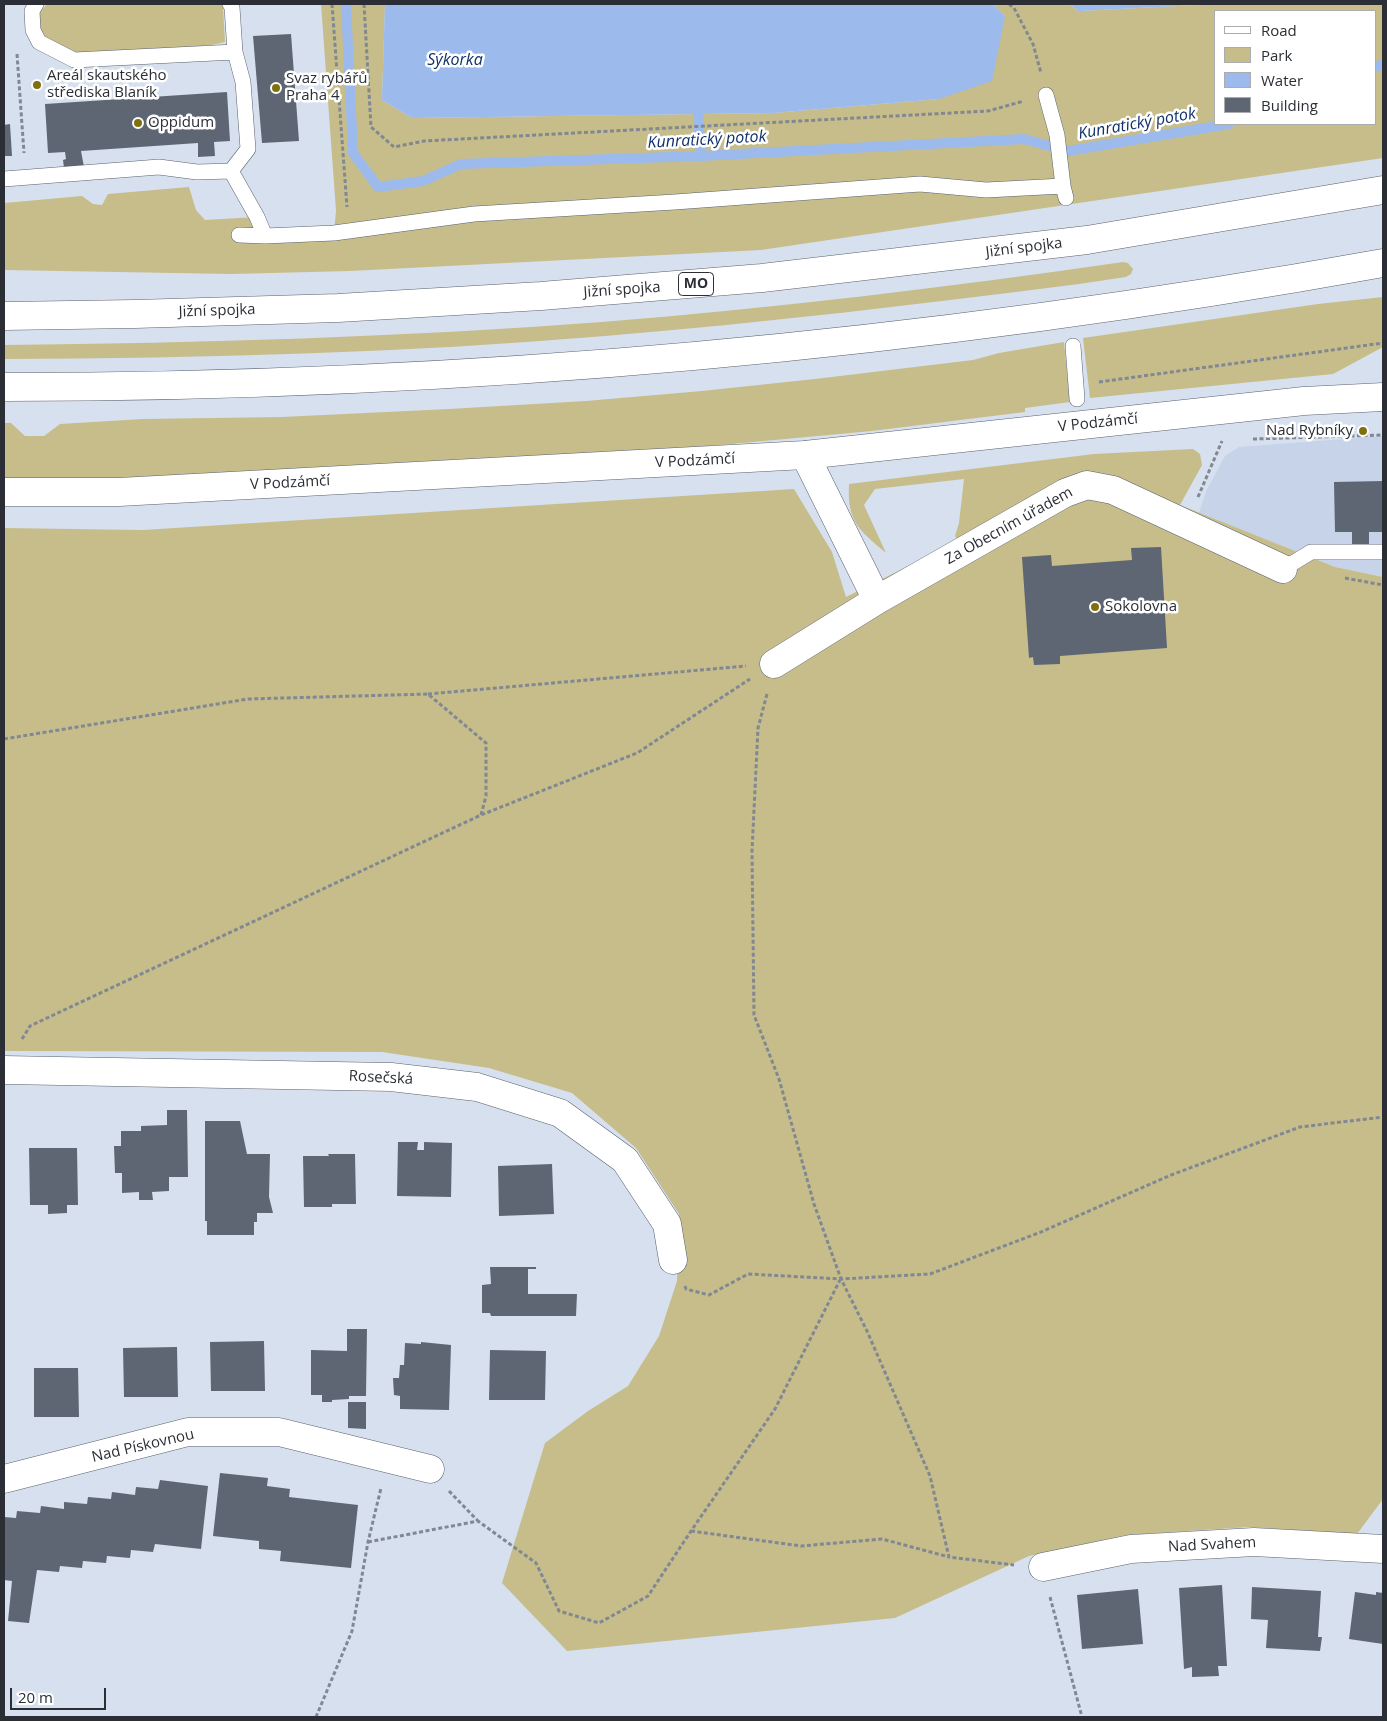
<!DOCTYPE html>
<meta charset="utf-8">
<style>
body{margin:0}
#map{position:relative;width:1387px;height:1721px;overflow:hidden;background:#d7e0ef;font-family:"Open Sans",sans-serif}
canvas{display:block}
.frame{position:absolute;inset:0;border:5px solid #2b2f35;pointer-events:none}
.legend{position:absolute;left:1214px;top:10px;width:162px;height:115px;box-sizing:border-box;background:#fff;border:1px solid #aaacae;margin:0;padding:6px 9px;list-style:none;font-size:15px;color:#2b2f35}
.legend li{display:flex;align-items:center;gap:10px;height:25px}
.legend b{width:25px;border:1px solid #aaacae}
.scale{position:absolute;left:10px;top:1688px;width:96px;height:22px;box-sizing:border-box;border:2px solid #2b2f35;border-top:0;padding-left:6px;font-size:15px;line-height:18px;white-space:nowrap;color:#2b2f35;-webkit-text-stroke:4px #fff;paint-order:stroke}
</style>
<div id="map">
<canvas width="1387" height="1721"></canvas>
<div class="frame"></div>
<ul class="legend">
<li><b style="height:6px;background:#fff"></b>Road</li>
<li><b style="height:14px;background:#c6bd8a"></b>Park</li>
<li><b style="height:14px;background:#9dbaec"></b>Water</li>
<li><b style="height:14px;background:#5e6673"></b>Building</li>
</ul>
<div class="scale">20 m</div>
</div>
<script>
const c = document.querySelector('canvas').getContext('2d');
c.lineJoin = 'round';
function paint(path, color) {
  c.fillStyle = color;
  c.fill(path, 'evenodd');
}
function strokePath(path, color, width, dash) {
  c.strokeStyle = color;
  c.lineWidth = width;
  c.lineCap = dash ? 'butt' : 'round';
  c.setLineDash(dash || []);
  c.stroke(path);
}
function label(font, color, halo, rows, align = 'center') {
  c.font = font + ' "Open Sans",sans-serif';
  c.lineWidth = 5;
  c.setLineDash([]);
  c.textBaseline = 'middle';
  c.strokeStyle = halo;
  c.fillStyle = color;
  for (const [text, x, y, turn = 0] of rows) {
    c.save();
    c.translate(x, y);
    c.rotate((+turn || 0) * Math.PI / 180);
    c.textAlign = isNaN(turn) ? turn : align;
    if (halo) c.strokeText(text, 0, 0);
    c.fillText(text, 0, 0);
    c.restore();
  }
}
const built = new Path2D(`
 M1383,436V577L1335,567L1199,513L1206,491L1225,456L1239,447Z`);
const green = new Path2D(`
 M47,4H221L223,7L225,42L212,45L143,51L74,53L50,43L40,29L39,13Z
 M321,4H385L382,100L412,118L773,113L939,99L1005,16L992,4H1069L1079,11L1217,4H1383V158L761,250L350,271L231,274L4,270V203L82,196L93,204L102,205L108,194L189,187L196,210L205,220L257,217L265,236L334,233L336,211ZM1216,11H1376V124H1216Z
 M1123,262L1128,263L1133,269L1131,274L1126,277L1079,284C921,304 764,323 605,336C405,353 204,358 4,359V345C203,343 403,337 602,322C776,308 950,287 1123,262Z
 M1383,297V347L1333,374L1090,398L1083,338L1318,304Z
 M1064,342L1070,402L1025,408V412L872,431L536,462L129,479H4V423H11L25,436H44L60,424L143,419L282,417L449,409L586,401L702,391L815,379L973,360L999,353Z
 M1193,449L1200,454L1202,465L1180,505L1335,567L1383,577V1499L1357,1534L1249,1527L1126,1535L1029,1556L895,1618L567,1651L502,1583L545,1443L588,1411L628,1386L659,1336L677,1281L679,1214L636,1148L572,1093L489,1068L382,1052L4,1051V528L143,530L794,489L832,552L846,597L958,541L955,536L959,523L964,479L875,489L864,505L886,553C859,530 847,522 849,484L1094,454Z`);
const water = new Path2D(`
 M385,4H992L1005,16L992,81L939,99L773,113L412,118L382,100Z
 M1069,4H1217L1079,11Z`);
const stream = new Path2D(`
 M346,4L353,153L378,187L423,181L461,164L701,156L1024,139L1068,151L1229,124
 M1376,67L1383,64
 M698,114L701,156`);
const building = new Path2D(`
 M291,34L299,141L262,143L253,36Z
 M227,92L230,141L214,142L215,156L198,157V143L81,151L84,167L64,168L63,160L66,159L65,152L48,153L45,104Z
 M10,124L12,156H4V125Z
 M1383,481V532H1369V545H1352V532H1335L1334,482Z
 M1161,547L1167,648L1060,656V664L1034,665L1033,657L1029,658L1022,557L1051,555L1052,566L1132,560L1131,548Z
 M167,1110H187L188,1177H169V1191L152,1192L153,1200H139V1192L122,1193V1173H115L114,1146H121V1131H141V1126L167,1125Z
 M205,1121H240L247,1154H270L269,1197L273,1213H257V1222H254V1235H207V1221H205Z
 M398,1142H418L417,1150H424V1142L452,1143L451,1197L397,1196Z
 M29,1148H77L78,1205H67V1213L48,1214V1205H30Z
 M328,1154H355L356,1204H332V1207H304L303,1156H329Z
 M552,1164L554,1214L499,1216L498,1166Z
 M490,1267H536V1269H528V1294H577L576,1316H491L490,1313H482V1285L491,1284Z
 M347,1329H367L366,1396H349V1399L332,1400V1402H322V1395H311V1350L347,1351Z
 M264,1341L265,1391H211L210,1342Z
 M421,1342L451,1345L449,1410L400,1409V1396L394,1395L393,1378H399L400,1365H404L405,1343L421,1344Z
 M177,1347L178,1397H124L123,1348Z
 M490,1350L546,1351L545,1400H489Z
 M34,1368H78L79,1417H34Z
 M348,1402H366V1429L348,1428Z
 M220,1473L268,1478L267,1486L290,1489L289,1497L358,1505L351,1568L280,1561L281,1551L259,1549V1541L213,1536Z
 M160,1480L208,1486L201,1549L155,1544L153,1552L131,1550L130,1558L107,1556L106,1563L83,1561L82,1568L60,1566L59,1572L37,1570L29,1623L8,1621L12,1581L4,1580V1517L16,1518L17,1511L40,1513L41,1506L64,1509V1502L87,1504L88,1497L111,1499L112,1492L135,1495L136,1487L158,1489Z
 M1222,1585L1227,1666H1218L1219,1676L1192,1677V1667L1184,1669L1179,1588Z
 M1252,1587L1321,1591L1318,1637H1322L1320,1651L1266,1648L1268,1620L1251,1619Z
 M1138,1589L1143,1644L1082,1649L1077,1595Z
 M1355,1592L1376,1595V1592L1383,1593V1644L1349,1639Z`);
const path = new Path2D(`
 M332,4L347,207
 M364,4L371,127L394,147L424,141L988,111L1024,101
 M1009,4L1014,8L1033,44L1041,73
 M17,54L24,153
 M1099,382L1383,343
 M1253,439L1383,435
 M1198,497L1222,441
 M1345,578L1383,585
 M428,694L746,666
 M767,694L758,728L752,851L754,1015L779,1079L814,1204L841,1279L867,1331L930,1476L949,1557L1014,1565
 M4,739L248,699L428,694L486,743V796L481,815
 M22,1039L30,1026L481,815L637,753L750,679
 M685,1286L686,1289L709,1295L748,1274L841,1279L930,1274L1041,1232L1171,1175L1300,1127L1383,1117
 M449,1491L478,1521
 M691,1531L801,1546L882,1539L949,1557
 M368,1542L478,1521L536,1563L559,1611L599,1623L648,1596L691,1531L775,1409L840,1280
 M1050,1597L1082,1717
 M316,1717L352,1631L368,1542L381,1488`);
const service = new Path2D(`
 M36,4L32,11L33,30L39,42L74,60L235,52
 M230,4L232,7L235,52L243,82L248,149L231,171
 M1046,95L1057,135L1063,186
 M4,179L159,167L197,172L231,171L257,217L265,236L334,233L474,214L675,202L920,184L986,190L1063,186L1066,198
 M239,235L265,236
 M1073,346L1077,399
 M1283,569L1311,552H1383`);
const minor = new Path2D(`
 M805,455L877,600
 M774,664L877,600L1065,493L1087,485L1113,490L1283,569
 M4,1070L391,1077L477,1087L560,1113L625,1160L667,1224L673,1260
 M4,1479L188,1432H279L430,1469
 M1043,1567L1131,1549L1254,1542L1383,1549`);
const tertiary = new Path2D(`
 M4,492H119L805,455L1304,401L1383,397`);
const trunk = new Path2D(`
 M4,316L135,314L338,308L541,296L762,278L1087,240L1383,190
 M4,387C466,387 928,345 1383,263`);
const markers = [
 [37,85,5,"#7f700f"],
 [276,88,5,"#7f700f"],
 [138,123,5,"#7f700f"],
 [1363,431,5,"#7f700f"],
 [1095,607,5,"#7f700f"]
];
const shields = [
 [696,284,35]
];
const shieldNames = [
 ["MO",696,284]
];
const poiNames = [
 ["Areál skautského",47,76],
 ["střediska Blaník",47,93],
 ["Svaz rybářů",286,79],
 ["Praha 4",286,96],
 ["Oppidum",148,123],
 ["Nad Rybníky",1353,431,"right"],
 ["Sokolovna",1105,607]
];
const streetNames = [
 ["Jižní spojka",1024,248,-7],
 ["Jižní spojka",622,290,-4],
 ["Jižní spojka",217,311,-2],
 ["V Podzámčí",1098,423,-6],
 ["V Podzámčí",695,461,-3],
 ["V Podzámčí",290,483,-3],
 ["Za Obecním úřadem",1009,526,-29],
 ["Rosečská",381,1078,3],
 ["Nad Pískovnou",143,1446,-13],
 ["Nad Svahem",1212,1545,-3]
];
const waterNames = [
 ["Sýkorka",455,60],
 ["Kunratický potok",1137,124,-10],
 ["Kunratický potok",707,140,-3]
];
paint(built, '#c6d3e9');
paint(green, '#c6bd8a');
paint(water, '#9dbaec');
strokePath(stream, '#9dbaec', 10);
paint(building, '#5e6673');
strokePath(service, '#59616e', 16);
strokePath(minor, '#59616e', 29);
strokePath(tertiary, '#59616e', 29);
strokePath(trunk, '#59616e', 29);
strokePath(path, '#818892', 3, [4, 2.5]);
strokePath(service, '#fff', 15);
strokePath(minor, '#fff', 28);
strokePath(tertiary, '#fff', 28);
strokePath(trunk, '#fff', 28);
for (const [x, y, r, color] of markers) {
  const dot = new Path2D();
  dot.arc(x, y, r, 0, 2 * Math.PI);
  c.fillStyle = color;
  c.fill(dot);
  strokePath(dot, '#fff', 2);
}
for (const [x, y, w] of shields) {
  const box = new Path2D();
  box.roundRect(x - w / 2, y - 11.5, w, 23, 4);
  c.fillStyle = '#fff';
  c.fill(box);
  strokePath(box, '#2b2f35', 1);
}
label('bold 14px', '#2b2f35', null, shieldNames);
label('15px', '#2b2f35', '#fff', poiNames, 'left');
label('15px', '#2b2f35', '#fff', streetNames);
label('italic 16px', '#0f306a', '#fff', waterNames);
</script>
